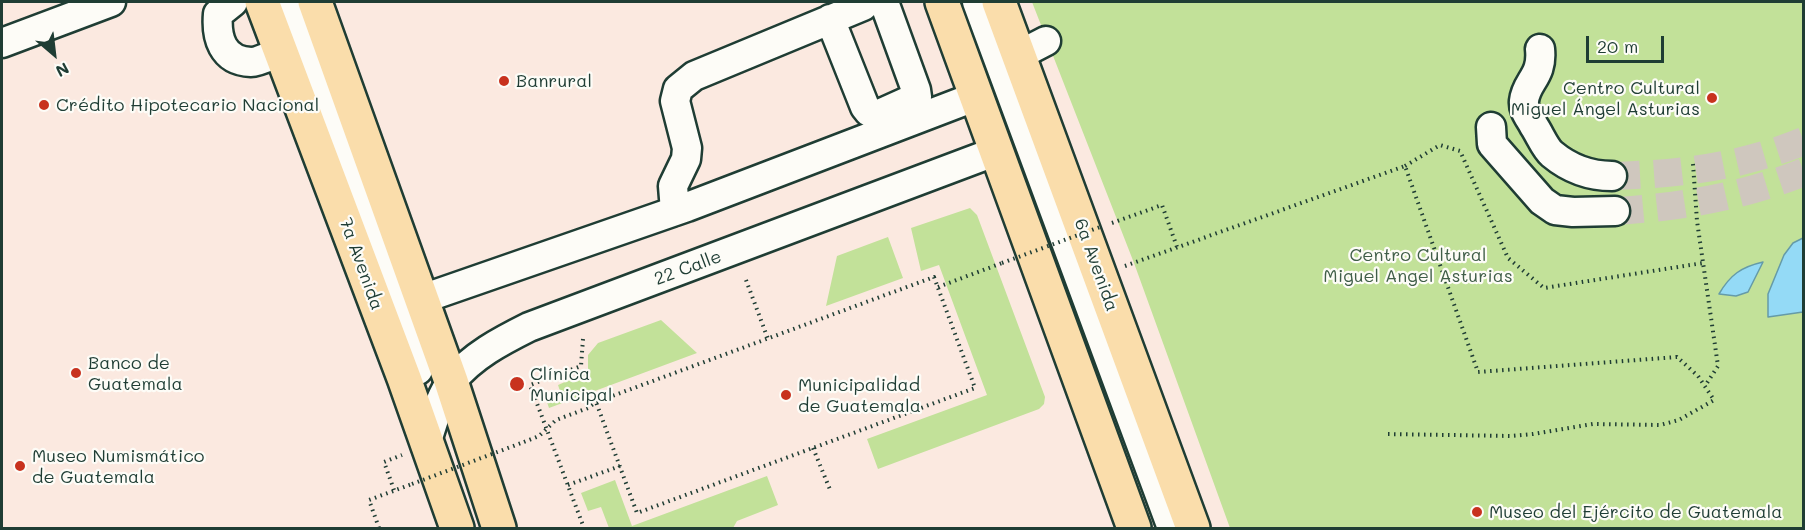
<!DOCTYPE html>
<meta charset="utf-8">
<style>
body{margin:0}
#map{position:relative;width:1805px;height:530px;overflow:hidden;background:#fbe9e0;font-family:Mali,sans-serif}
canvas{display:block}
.frame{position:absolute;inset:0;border:3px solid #1f3d34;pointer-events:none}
.north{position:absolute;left:24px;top:24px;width:60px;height:60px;-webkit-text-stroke:4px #fdfcf7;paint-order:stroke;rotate:152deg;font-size:16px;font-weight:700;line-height:24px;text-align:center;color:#1f3d34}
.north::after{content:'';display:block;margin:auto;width:21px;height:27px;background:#1f3d34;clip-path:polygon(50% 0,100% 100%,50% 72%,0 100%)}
.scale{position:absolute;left:1586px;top:36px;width:78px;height:27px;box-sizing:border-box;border:3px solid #1f3d34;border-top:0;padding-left:8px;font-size:18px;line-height:21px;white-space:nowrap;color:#1f3d34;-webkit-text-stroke:4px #fdfcf7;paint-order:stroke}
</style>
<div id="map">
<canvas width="1805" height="530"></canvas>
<div class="frame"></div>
<div class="north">N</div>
<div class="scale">20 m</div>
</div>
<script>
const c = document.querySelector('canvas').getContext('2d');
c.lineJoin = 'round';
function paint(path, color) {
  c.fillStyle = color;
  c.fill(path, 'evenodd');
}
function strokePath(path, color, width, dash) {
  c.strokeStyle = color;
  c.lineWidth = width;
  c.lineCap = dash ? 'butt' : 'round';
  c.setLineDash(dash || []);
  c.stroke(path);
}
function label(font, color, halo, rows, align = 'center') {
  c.font = font + ' Mali,sans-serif';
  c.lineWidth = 4.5;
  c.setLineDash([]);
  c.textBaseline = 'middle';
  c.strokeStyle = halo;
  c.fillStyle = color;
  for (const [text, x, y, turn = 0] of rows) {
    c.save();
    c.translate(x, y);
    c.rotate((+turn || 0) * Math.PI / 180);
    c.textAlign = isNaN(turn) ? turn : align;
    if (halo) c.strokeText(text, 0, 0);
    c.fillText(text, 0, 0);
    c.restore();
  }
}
const green = new Path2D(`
 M1032,2H1803V528H1230L1134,263Z
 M970,208L977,215L1045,397L1044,404L1039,409L878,469L867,439L987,395L939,265L921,271L911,228Z
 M888,237L903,278L826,306L837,256Z
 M661,320L697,353L549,408L545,396L560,391L558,385L586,373L588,369V355L598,343Z
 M767,476L778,505L737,521L733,528H609L601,507L588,511L581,493L615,480L632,526Z`);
const water = new Path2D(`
 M1803,238V312L1768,317V294L1784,255L1793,243Z
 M1763,262L1748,292L1736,296L1719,294C1730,275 1741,267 1763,262Z`);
const minorTunnel = new Path2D(`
 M1612,176C1681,174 1739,167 1804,141
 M1615,211C1681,207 1741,197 1804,172`);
const path = new Path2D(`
 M1693,164L1697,221L1718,366L1705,386
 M1405,166L1440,145L1460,151L1508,258L1544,288L1703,263
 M1112,223L1162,205L1177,247
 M1125,266L1405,166L1478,372L1677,357L1698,376L1714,400L1679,420L1660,425L1593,424L1533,434L1511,436L1386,434
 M746,280L768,339
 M938,287L1002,263
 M583,339L581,366L530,385L584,528
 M524,442L539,436L556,420L588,408L596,402L934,277L975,388L637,513L596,402
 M813,448L831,492
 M568,485L620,466
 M394,490L384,462L402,455
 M379,528L369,500L412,484`);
const minor = new Path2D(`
 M233,2L218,14C216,37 222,61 251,62C260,62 273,54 282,51
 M285,2L418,370
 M977,2L1172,528
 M830,19L865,107L869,112L877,115L917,97L916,90L884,2
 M2,43L111,2
 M1540,49C1543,77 1526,81 1524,101C1523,111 1530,118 1534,126C1540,135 1545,148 1552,154C1570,169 1590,176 1612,176
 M1019,55L1046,41
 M1491,127L1492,144L1542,201L1555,210L1573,212L1615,211
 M675,211L673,186L686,159L687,148L675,101L678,89L694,76L863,6L867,2
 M422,299L687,207L977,96
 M427,441C433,423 440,395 452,381C472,356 501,341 529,327L997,151`);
const major = new Path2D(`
 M262,2L404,378L457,528
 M315,2L451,381L499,528
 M942,2L1134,528
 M999,2L1193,528`);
const pathBridge = new Path2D(`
 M1002,263L1100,227
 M412,484L524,442`);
const markers = [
 [504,81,6,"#c8321e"],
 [1712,98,6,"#c8321e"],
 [44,105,6,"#c8321e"],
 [76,373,6,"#c8321e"],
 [517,384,8,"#c8321e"],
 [786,395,6,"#c8321e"],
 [20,466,6,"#c8321e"],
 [1477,512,6,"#c8321e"]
];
const poiNames = [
 ["Banrural",516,81],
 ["Centro Cultural",1700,88,"right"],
 ["Miguel Ángel Asturias",1700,109,"right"],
 ["Crédito Hipotecario Nacional",56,105],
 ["Banco de",88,363],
 ["Guatemala",88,384],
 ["Clínica",530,374],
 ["Municipal",530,395],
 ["Municipalidad",798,385],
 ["de Guatemala",798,406],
 ["Museo Numismático",32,456],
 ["de Guatemala",32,477],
 ["Museo del Ejército de Guatemala",1489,512]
];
const parkNames = [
 ["Centro Cultural",1418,255],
 ["Miguel Angel Asturias",1418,276]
];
const streetNames = [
 ["7a Avenida",361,264,70],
 ["6a Avenida",1096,265,70],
 ["22 Calle",688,268,-20]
];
paint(green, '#c2e199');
paint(water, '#94daf6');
strokePath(water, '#659ba8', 1.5);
strokePath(minorTunnel, '#cfc7be', 28, [28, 14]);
strokePath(minor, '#1f3d34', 33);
strokePath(major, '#1f3d34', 38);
strokePath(path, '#1f3d34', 4, [1.5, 4.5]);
strokePath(minor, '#fdfcf7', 28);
strokePath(major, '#faddab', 33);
strokePath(pathBridge, '#1f3d34', 4, [1.5, 4.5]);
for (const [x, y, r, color] of markers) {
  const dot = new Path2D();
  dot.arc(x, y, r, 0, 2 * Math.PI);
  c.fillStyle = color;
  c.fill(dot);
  strokePath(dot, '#fdfcf7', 2);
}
label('18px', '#1f3d34', '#fdfcf7', poiNames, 'left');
label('18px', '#405e48', '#fdfcf7', parkNames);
label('18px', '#1f3d34', '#fdfcf7', streetNames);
</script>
